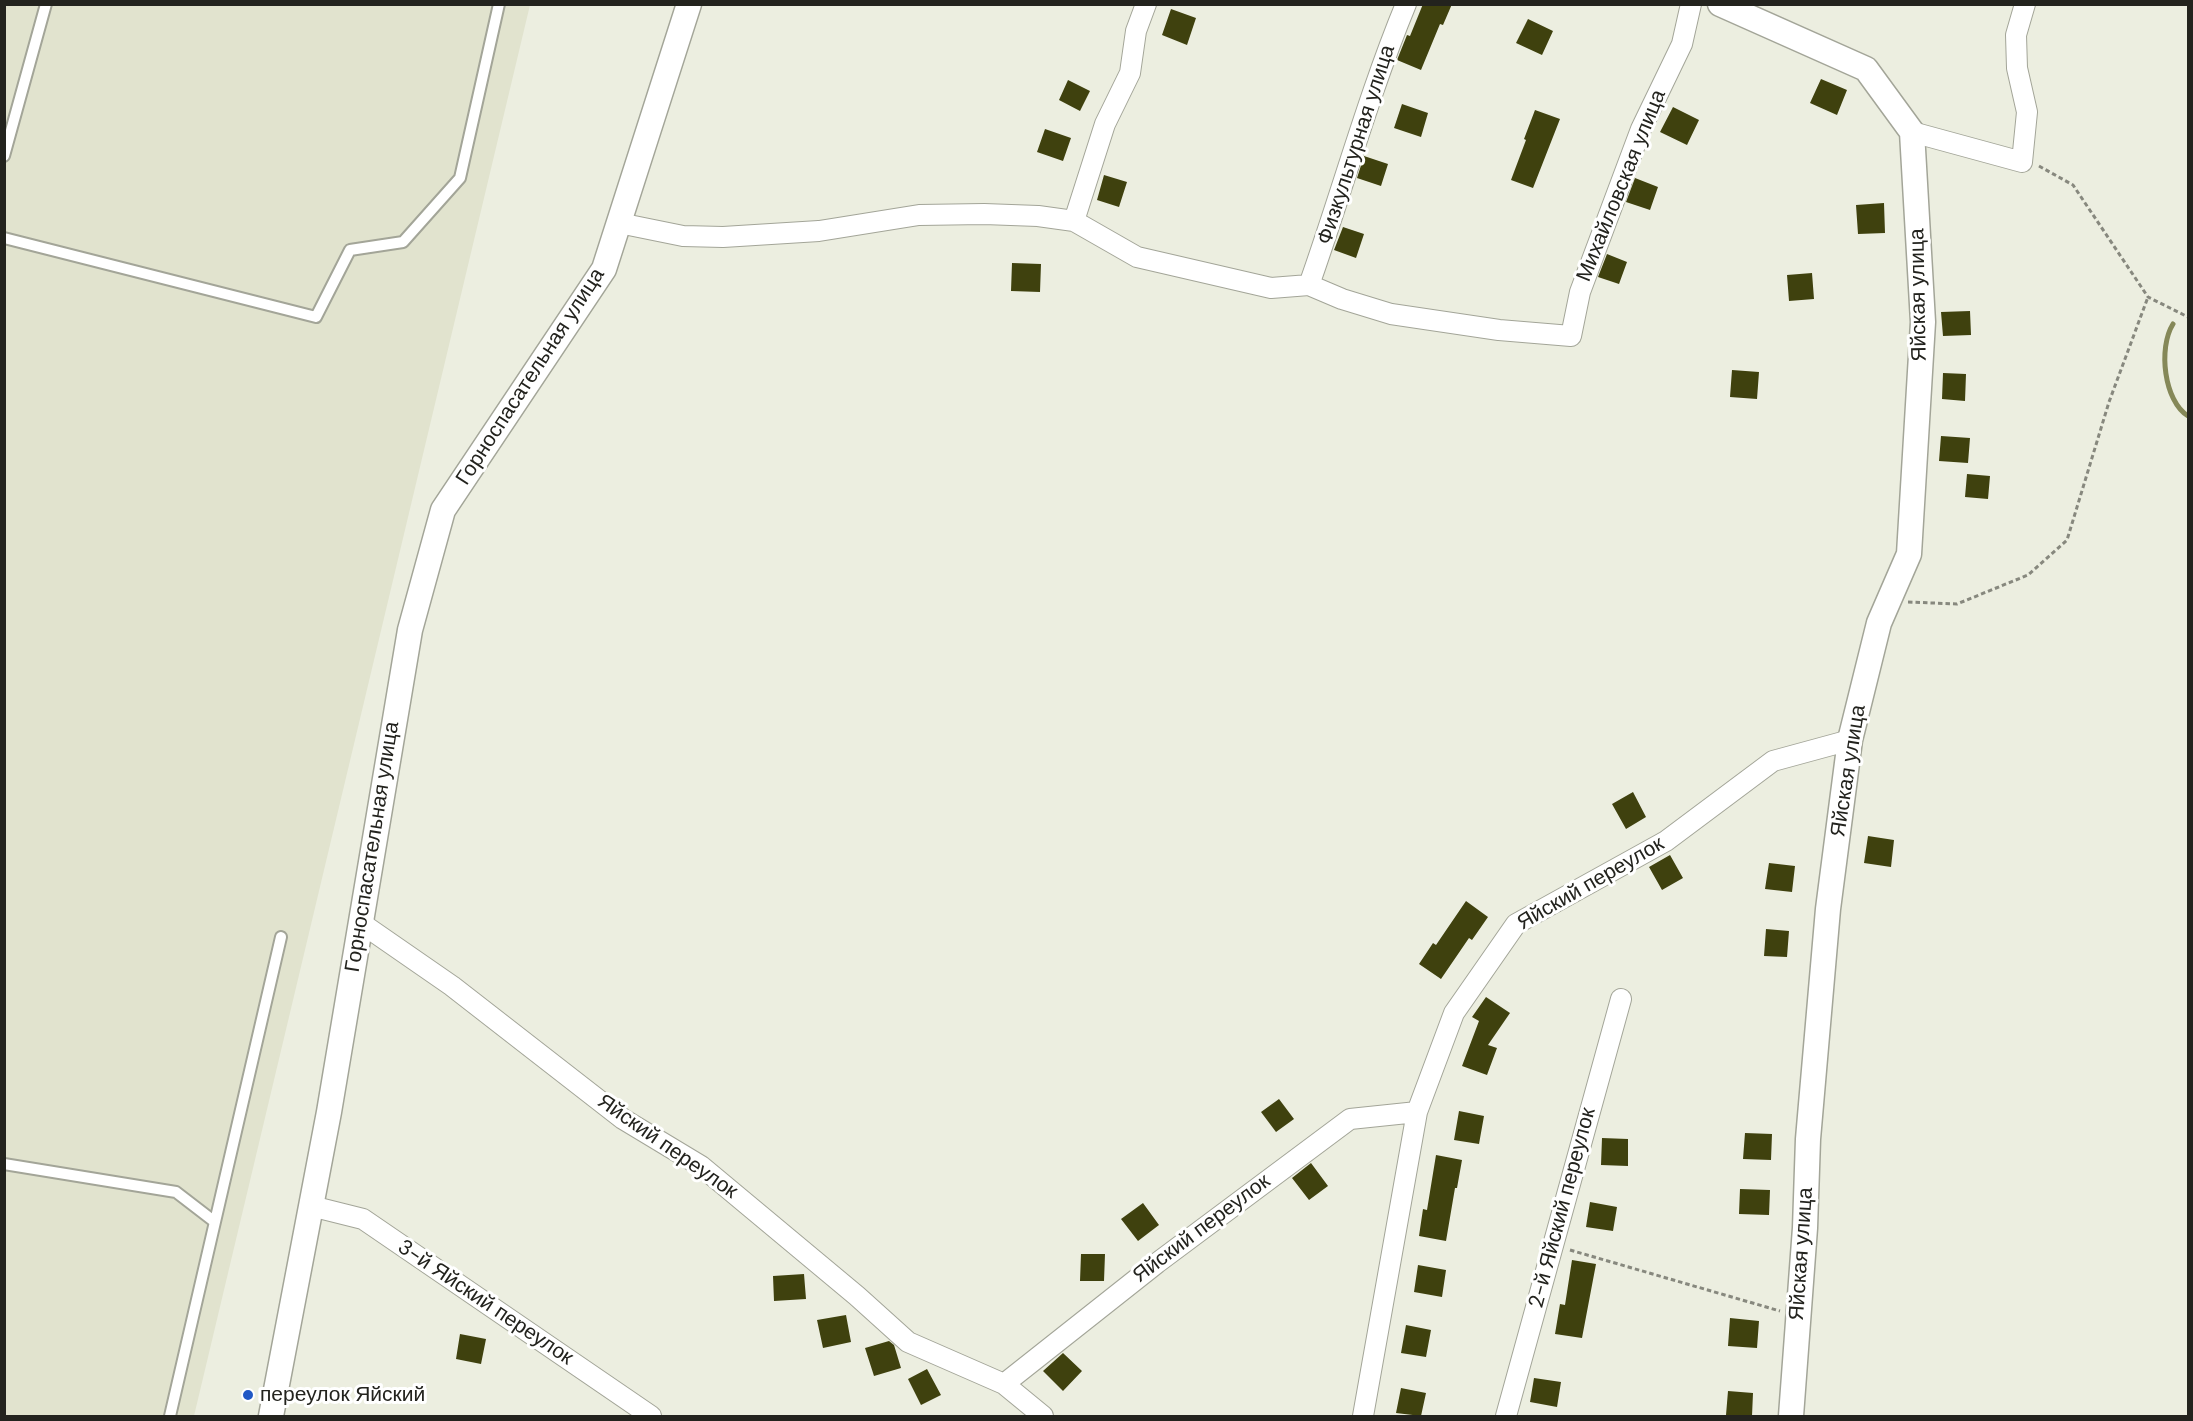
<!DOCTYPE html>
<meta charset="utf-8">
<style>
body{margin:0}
#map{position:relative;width:2193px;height:1421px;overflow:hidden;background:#eceee0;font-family:"DM Sans",sans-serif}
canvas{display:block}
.frame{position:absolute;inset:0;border:6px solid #23231e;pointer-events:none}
</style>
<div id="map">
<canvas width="2193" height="1421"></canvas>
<div class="frame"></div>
</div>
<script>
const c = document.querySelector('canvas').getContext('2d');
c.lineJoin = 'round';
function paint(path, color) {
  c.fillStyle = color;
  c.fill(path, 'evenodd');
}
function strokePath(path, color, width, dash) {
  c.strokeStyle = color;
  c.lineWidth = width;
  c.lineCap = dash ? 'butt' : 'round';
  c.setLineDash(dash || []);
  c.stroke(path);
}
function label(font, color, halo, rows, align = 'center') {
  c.font = font + ' "DM Sans",sans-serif';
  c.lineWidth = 6;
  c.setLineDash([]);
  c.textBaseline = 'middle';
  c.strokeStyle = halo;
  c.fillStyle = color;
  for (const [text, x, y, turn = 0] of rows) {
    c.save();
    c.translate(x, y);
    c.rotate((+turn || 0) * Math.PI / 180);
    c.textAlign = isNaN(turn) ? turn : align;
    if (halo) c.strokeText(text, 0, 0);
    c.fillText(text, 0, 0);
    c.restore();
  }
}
const built = new Path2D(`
 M5,5H530L194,1416H5Z`);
const stream = new Path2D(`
 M2173,324C2158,348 2164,401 2188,416`);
const building = new Path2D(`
 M1423,4H1452L1443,25L1440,24L1421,70L1397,60L1407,35L1410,36Z
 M1171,9L1196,18L1187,45L1162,35Z
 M1528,19L1553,31L1542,55L1516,43Z
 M1821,79L1847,90L1837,115L1810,103Z
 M1068,80L1090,91L1080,111L1059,100Z
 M1402,104L1428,113L1421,137L1394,128Z
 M1673,107L1699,120L1687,145L1660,132Z
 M1535,110L1560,119L1533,188L1511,180L1526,140L1524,139Z
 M1045,129L1071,138L1063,161L1037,152Z
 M1364,156L1388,164L1381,186L1357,178Z
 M1104,175L1127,182L1119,207L1097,200Z
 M1635,178L1658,187L1650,210L1626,202Z
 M1884,203L1885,233L1858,234L1856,205Z
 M1343,227L1364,234L1356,258L1334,250Z
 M1607,254L1627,262L1619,284L1598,277Z
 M1012,263L1041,264L1040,292L1011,291Z
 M1812,273L1814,299L1789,301L1787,275Z
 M1970,311L1971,335L1943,336L1941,312Z
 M1732,370L1759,372L1757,399L1730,397Z
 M1943,373L1966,374L1965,401L1942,399Z
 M1941,436L1970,438L1968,463L1939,461Z
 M1967,474L1990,476L1988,499L1965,497Z
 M1633,792L1646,817L1626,829L1612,804Z
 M1868,836L1894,840L1891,867L1864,863Z
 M1670,855L1683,878L1662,890L1649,867Z
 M1769,863L1795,866L1792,892L1765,889Z
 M1466,901L1488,917L1472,940L1469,938L1441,979L1419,964L1433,943L1436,945Z
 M1766,929L1789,931L1787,957L1764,956Z
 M1486,997L1510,1013L1488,1045L1497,1048L1487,1075L1462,1066L1479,1021L1472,1017Z
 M1279,1099L1294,1119L1276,1132L1261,1112Z
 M1459,1111L1484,1116L1479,1144L1454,1140Z
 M1745,1133L1772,1134L1771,1160L1743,1159Z
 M1602,1138L1628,1139V1166L1601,1165Z
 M1436,1155L1462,1160L1457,1188H1455L1446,1241L1419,1236L1423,1209L1427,1210Z
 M1311,1163L1328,1186L1309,1200L1292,1178Z
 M1740,1189L1770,1190L1769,1215L1739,1214Z
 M1590,1202L1617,1207L1613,1231L1586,1227Z
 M1143,1203L1159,1225L1138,1241L1121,1219Z
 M1081,1254H1105L1104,1281H1080Z
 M1572,1260L1596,1264L1582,1338L1555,1334L1560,1304L1565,1305Z
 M1418,1265L1446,1270L1442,1297L1414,1292Z
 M804,1274L806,1299L774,1301L773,1276Z
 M846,1315L851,1342L823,1348L817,1320Z
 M1730,1318L1759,1321L1757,1348L1728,1346Z
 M1406,1325L1431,1330L1426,1357L1401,1353Z
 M460,1334L486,1339L481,1364L456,1359Z
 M889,1341L894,1345L901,1368L874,1376L865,1348Z
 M1063,1353L1082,1371L1063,1391L1043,1371Z
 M927,1369L941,1395L921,1405L908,1379Z
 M1534,1378L1561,1382L1557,1407L1530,1402Z
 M1401,1388L1426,1393L1421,1416L1396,1413Z
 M1728,1391L1753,1393L1752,1416L1726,1415Z`);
const path = new Path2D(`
 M2039,166L2073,185L2148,297L2188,317
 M1908,602L1957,604L2028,575L2067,540L2109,402L2148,297
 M1570,1250L1780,1311`);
const service = new Path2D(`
 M4,156L46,4
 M4,238L316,317L350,250L403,242L460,178L499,4
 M4,1164L176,1192L215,1222
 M170,1416L281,937`);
const minor = new Path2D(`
 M1912,132L2022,162L2027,112L2017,68L2016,35L2025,4
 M1074,221L1105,124L1130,73L1136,31L1146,4
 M619,223L683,236L723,237L819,231L919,215L984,214L1038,216L1074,221L1137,257L1271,288L1309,285L1342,299L1391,314L1499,330L1571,336L1580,292L1641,129L1682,44L1691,4
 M1309,285C1342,192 1368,96 1406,4
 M361,923L452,986L623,1119L701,1166L857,1296L908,1342L1004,1384L1157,1263L1350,1119L1417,1112
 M311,1206L363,1219L651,1416
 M1004,1384L1043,1416
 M1363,1416L1417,1112L1454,1013L1516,924L1666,841L1773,761L1850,740
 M1506,1416L1621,999`);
const tertiary = new Path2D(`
 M1720,4L1866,69L1912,132L1923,322L1909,554L1879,623L1850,740L1828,909L1808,1139L1805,1228L1791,1416
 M271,1416L329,1112L410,630L443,510L604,269L689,4`);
const markers = [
 [248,1395,6,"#2158c5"]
];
const streetNames = [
 ["Физкультурная улица",1357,145,-72],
 ["Михайловская улица",1622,186,-68],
 ["Яйская улица",1919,295,-91],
 ["Горноспасательная улица",531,377,-57],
 ["Яйская улица",1849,771,-81],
 ["Горноспасательная улица",373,847,-81],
 ["Яйский переулок",1591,884,-30],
 ["Яйский переулок",667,1147,35],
 ["2-й Яйский переулок",1563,1208,-75],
 ["Яйский переулок",1202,1229,-37],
 ["Яйская улица",1802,1254,-86],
 ["3-й Яйский переулок",485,1303,34]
];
const poiNames = [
 ["переулок Яйский",260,1395]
];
paint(built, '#e1e3ce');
strokePath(stream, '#858858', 5);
paint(building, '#3f410e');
strokePath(service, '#a3a598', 14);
strokePath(minor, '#a3a598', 22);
strokePath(tertiary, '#a3a598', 27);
strokePath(path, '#87887e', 3, [4.5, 3]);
strokePath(service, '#fff', 10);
strokePath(minor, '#fff', 20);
strokePath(tertiary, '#fff', 24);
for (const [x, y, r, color] of markers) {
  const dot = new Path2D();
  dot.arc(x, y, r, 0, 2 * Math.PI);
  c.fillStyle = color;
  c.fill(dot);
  strokePath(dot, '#fff', 2);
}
label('21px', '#23231e', '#fff', streetNames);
label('21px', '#23231e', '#fff', poiNames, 'left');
</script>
